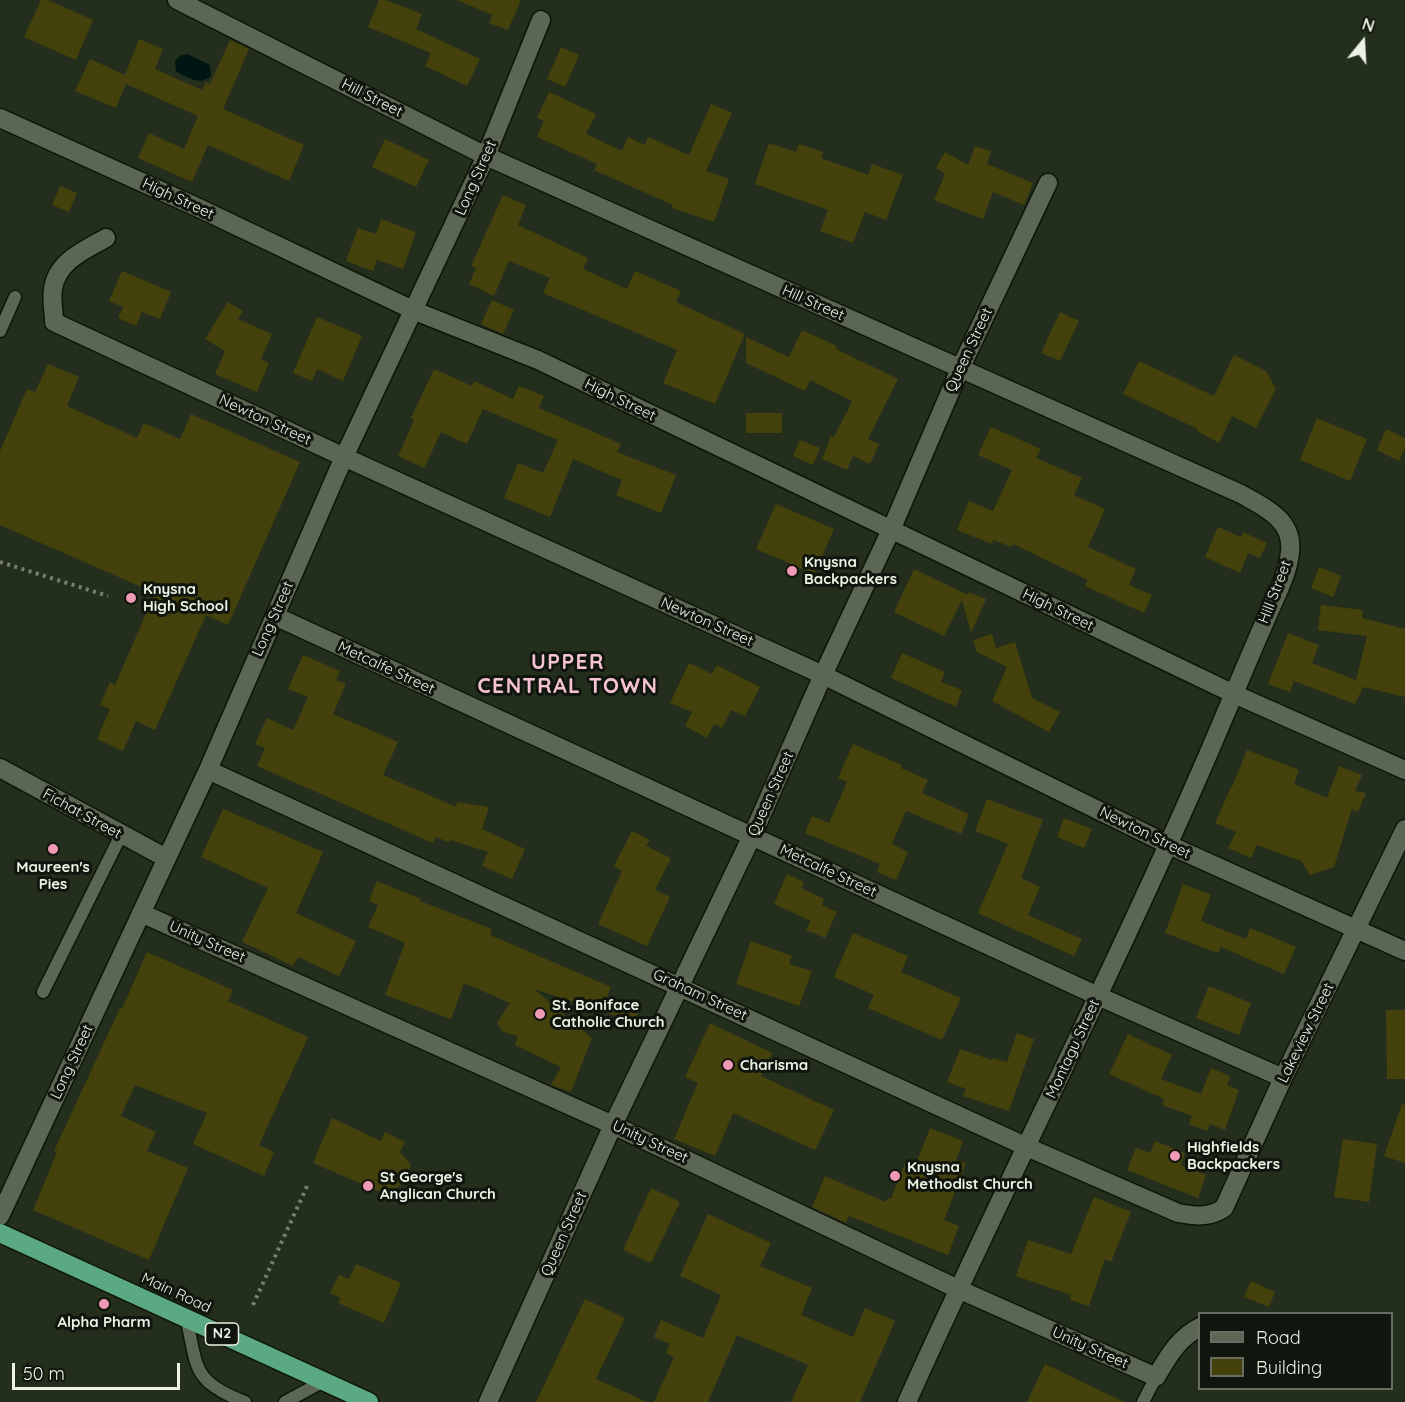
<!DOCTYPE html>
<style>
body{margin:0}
#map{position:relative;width:1405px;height:1402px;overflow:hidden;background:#242e1d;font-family:Quicksand,sans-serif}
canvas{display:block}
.legend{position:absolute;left:1198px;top:1312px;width:195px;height:78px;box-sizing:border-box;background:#10150d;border:2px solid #686d64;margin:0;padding:8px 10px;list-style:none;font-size:18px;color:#ebf2e6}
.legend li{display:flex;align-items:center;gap:12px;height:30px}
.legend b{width:30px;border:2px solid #686d64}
.north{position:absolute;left:1333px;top:12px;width:60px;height:60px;-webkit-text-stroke:4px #10150d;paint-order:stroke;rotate:18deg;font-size:16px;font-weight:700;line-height:24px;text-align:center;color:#ebf2e6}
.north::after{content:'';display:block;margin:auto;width:21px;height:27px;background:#ebf2e6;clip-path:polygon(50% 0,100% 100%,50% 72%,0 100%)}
.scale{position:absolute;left:12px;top:1363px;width:168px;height:27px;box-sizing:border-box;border:3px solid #ebf2e6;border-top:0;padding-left:8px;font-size:18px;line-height:21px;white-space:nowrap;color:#ebf2e6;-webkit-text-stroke:4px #10150d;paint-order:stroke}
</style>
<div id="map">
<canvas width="1405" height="1402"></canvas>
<ul class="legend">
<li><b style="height:8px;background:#5b6754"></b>Road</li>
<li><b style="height:16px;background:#44410c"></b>Building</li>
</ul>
<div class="north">N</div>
<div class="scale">50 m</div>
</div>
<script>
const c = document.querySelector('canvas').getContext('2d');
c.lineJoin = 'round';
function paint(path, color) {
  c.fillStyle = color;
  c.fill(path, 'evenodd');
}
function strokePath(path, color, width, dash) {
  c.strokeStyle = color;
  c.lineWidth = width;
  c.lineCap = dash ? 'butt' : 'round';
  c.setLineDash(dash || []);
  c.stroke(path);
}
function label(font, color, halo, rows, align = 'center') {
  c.font = font + ' Quicksand,sans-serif';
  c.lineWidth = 6;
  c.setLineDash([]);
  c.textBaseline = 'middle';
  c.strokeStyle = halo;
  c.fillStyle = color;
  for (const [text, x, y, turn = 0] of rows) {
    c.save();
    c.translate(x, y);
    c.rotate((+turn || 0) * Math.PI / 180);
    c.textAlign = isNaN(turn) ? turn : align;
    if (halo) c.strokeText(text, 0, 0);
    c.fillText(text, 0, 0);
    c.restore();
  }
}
const water = new Path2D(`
 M187,54L210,65L211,76C201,86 187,78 176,71L175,61L180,56Z`);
const building = new Path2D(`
 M41,0H48L93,20L76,60L24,37Z
 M379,0H386L422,14L416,29L480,59L467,86L425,66L431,53L368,27Z
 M457,0H521L508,30L489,23L492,15Z
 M139,39L163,49L155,69L202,90L206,82L210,84L230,40L249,49L223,109L304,145L289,181L208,145L192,182L138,158L149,133L184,149L198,116L126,84L116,108L75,91L90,59L125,75Z
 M561,47L579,55L565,87L547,79Z
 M549,92L596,114L586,134L622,151L628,137L645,145L648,137L689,155L711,104L732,113L706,171L729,179L714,222L672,208L673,205L594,170L597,164L537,137L544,121L537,118Z
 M385,139L429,160L416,187L372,167Z
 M769,143L796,152L799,144L823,152L821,158L868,175L872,164L903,175L886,220L865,212L853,243L820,231L828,210L755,184Z
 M975,146L991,151L987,164L1033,183L1024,205L993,192L983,219L934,200L945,174L936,168L945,152L968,165Z
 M60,186L77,193L69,212L52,205Z
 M503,195L526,205L518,225L588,258L583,269L627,289L635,271L681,291L676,302L745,334L715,404L663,383L677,350L543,293L550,278L509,261L494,296L469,284L476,268L471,266Z
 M381,219L416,232L403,269L377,260L373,271L346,261L358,228L376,234Z
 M122,271L171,292L160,319L142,312L136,326L118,318L123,307L109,301Z
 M492,300L514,310L503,334L481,324Z
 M228,302L243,311L238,319L272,334L261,359L269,363L257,392L215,374L225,351L205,339Z
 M1060,312L1079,321L1060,361L1041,353Z
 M317,317L362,336L343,381L317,369L312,381L293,373Z
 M802,330L837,346L836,349L898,379L868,439L879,444L870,464L853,456L847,470L822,459L831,436L834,437L846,413H851L847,412L852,401L810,380L805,391L746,363V337L789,357Z
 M1234,355L1266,371L1276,389L1256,428L1232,416L1219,443L1197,431L1198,429L1123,394L1139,361L1214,396Z
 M48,364L79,377L67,406L137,438L144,423L180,439L191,414L300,462L228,625L206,615L155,730L136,721L123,751L97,739L110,709L100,705L110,682L115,685L155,593L0,525V451L27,389L35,392Z
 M434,369L472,386L474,381L513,399L519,386L544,396L539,408L621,444L617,452L676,475L661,513L616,495L622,480L573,459L550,517L504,498L518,463L543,473L558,440L483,409L467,444L441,432L424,468L398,456L414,420L411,418Z
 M746,413H782V433H746Z
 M1317,418L1367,439L1350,481L1300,460Z
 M991,427L1041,449L1036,458L1082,478L1074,495L1105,509L1088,547L1136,569L1129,585L1152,595L1144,613L1085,586L1088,580L1013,544L1012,547L993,540L992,544L957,530L969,501L993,511L1012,470L978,455Z
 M1386,429L1405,438V448L1399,461L1377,450Z
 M800,440L820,448L813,465L793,456Z
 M776,504L834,529L814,574L756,549Z
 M1218,527L1241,537L1243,532L1267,543L1260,558L1248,553L1240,573L1205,557Z
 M1319,567L1341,576L1333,597L1311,588Z
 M914,569L968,595L969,592L986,599L971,633L962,600L944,636L894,612Z
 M1321,605L1363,610L1362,618L1405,629V697L1363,687L1355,704L1294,681L1290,692L1268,684L1288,633L1319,645L1312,663L1356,680L1367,636L1318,630Z
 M992,634L996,648L1015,642L1032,698L1060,712L1049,732L992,701L1007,667L977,652L973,640Z
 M902,653L945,672L941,682L962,690L956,707L891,678Z
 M303,655L340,671L336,680L346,684L333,714L398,742L383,775L456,807L457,802L489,807L482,829L525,849L512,879L482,866L488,852L450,840L448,842L436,837L433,843L257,766L265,748L255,744L267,718L293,730L308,697L288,689Z
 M689,663L712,674L717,665L760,687L745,716L731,710L722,728L714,724L707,738L685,726L692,712L670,703Z
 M853,744L902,765L901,768L928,780L922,793L969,814L961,834L906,811L892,844L908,852L896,880L877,872L880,864L805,833L812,816L829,823L847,782L838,778Z
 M1247,750L1299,770L1294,784L1327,798L1339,766L1362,775L1355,791L1366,793L1358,812L1352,809L1334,867L1310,875L1301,861L1257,845L1251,858L1228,848L1236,832L1215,823L1231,787H1232Z
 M987,799L1043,820L1021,878L1040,887L1028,915L1082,939L1074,956L978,913L1008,844L975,831Z
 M223,809L323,852L296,913L356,941L339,976L298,957L293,966L242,942L268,888L201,857Z
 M1064,818L1092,829L1084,848L1057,837Z
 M632,831L650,840L646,846L671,858L655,890L670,897L647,946L598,924L622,871L614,866Z
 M787,874L804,882L801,888L824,899L822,905L837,912L825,938L806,930L811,921L774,904Z
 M377,881L421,899L420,901L492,929L490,935L611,987L607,996L639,1011L634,1022L534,989L592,1038L571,1092L551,1085L561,1067L515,1045L518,1036L503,1032L497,1023L510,1003L464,983L451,1019L385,995L405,943L368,927L378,905L369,901Z
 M1183,884L1211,895L1201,921L1246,939L1250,928L1296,947L1284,974L1221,947L1218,953L1165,933Z
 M853,933L908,956L901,972L961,998L942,1040L868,1008L874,995L834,977Z
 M751,941L792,956L789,964L812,971L799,1006L736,984Z
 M147,952L233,990L228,1001L308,1037L259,1145L274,1152L264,1176L193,1144L207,1113L135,1085L121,1116L156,1132L147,1151L188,1168L149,1260L33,1210L57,1152L54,1151L120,1008L122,1009Z
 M1209,986L1251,1003L1239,1035L1196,1018Z
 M1386,1010H1405V1079H1387Z
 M710,1023L772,1053L761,1076L834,1110L815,1150L733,1113L715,1156L674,1139L698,1083L685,1077Z
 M1017,1033L1034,1039L1009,1111L963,1096L966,1089L947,1082L960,1049L992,1060L993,1058L1007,1062Z
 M1128,1034L1172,1055L1161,1079L1201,1094L1211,1068L1230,1076L1227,1085L1239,1090L1225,1130L1210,1124L1207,1131L1189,1124L1192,1116L1162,1105L1164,1099L1109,1074Z
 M1402,1104L1405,1105V1163L1384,1156Z
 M332,1118L381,1141L385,1132L405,1142L400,1152L411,1165L405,1181L391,1192L383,1193L313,1163Z
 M930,1128L963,1141L956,1160L966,1163L944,1220L959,1226L948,1255L849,1216L846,1223L812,1207L825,1176L886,1202L888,1198L891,1199L906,1160L916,1164Z
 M1343,1139L1377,1144L1369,1202L1334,1197Z
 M1155,1141L1185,1153L1181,1165L1206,1175L1198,1198L1127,1170L1136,1148L1150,1153Z
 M651,1188L680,1202L651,1263L623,1250Z
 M1094,1197L1131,1212L1111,1262L1105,1259L1089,1306L1070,1300L1071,1295L1016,1276L1028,1240L1071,1254Z
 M708,1214L771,1243L760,1266L812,1288L801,1315L853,1337L865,1308L895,1321L860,1402H791L808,1365L737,1335L708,1402H654L674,1357L666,1353L670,1344L654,1337L661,1320L703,1338L721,1295L680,1276Z
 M356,1264L401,1283L384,1323L338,1303L341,1298L330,1293L339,1275L349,1279Z
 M1251,1281L1275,1292L1269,1307L1244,1297Z
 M585,1299L625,1318L596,1379L647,1402H536Z
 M1045,1364L1124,1402H1027Z`);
const path = new Path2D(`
 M0,562L108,596
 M253,1305L308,1184`);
const lane = new Path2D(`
 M0,331L15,297
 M43,992L121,835
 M186,1317C198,1368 191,1381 245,1402
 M285,1402L324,1381
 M1143,1402L1156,1377`);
const street = new Path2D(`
 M177,0L486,156L1241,494C1264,507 1294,520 1290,552C1288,575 1275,597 1266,619C1247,662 1229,706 1210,750C1115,970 1005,1183 907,1402
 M0,118L201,209L415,311L538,360L1234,694L1405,770
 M106,238C85,250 57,261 53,289C51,299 54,311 54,322L344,457L823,675L1169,845L1405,951
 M275,616L1098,996L1283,1078
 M0,768L166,858
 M208,770L1027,1147L1178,1213C1195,1216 1209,1218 1224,1208L1283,1078L1405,829
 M141,913L613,1125L958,1289L1156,1377C1168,1357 1178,1338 1200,1327
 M0,1216L208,770L344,457L486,156L541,20
 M488,1402L613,1125L752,836L823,675L891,530L960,369L1048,183`);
const highway = new Path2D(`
 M0,1233L369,1402`);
const markers = [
 [792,571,6,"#f09ab5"],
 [131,598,6,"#f09ab5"],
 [53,849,6,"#f09ab5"],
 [540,1014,6,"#f09ab5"],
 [728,1065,6,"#f09ab5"],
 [1175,1156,6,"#f09ab5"],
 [895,1176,6,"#f09ab5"],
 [368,1186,6,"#f09ab5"],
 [104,1304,6,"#f09ab5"]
];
const shields = [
 [222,1334,33]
];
const shieldNames = [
 ["N2",222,1334]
];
const streetNames = [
 ["Hill Street",372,98,27],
 ["Long Street",476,178,-66],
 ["High Street",178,199,25],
 ["Hill Street",813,303,24],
 ["Queen Street",969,350,-65],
 ["High Street",620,400,26],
 ["Newton Street",265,420,25],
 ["Hill Street",1275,592,-69],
 ["High Street",1058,610,26],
 ["Long Street",273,619,-66],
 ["Newton Street",707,622,24],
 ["Metcalfe Street",386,668,25],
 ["Queen Street",771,794,-66],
 ["Fichat Street",82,814,29],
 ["Newton Street",1145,833,26],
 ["Metcalfe Street",828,871,25],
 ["Unity Street",207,942,24],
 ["Graham Street",700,995,25],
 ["Lakeview Street",1306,1033,-64],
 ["Montagu Street",1073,1049,-65],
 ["Long Street",72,1062,-65],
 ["Unity Street",650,1142,25],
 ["Queen Street",564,1234,-66],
 ["Main Road",176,1293,25],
 ["Unity Street",1090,1348,24]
];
const poiNames = [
 ["Knysna",804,562],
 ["Backpackers",804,579],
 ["Knysna",143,589],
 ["High School",143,606],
 ["Maureen's",53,867,"center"],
 ["Pies",53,884,"center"],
 ["St. Boniface",552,1005],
 ["Catholic Church",552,1022],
 ["Charisma",740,1065],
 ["Highfields",1187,1147],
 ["Backpackers",1187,1164],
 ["Knysna",907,1167],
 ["Methodist Church",907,1184],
 ["St George's",380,1177],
 ["Anglican Church",380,1194],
 ["Alpha Pharm",104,1322,"center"]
];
const districtNames = [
 ["UPPER",568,663],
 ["CENTRAL TOWN",568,687]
];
paint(water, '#001613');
paint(building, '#44410c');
strokePath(lane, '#0d1606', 15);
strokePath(street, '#0d1606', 21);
strokePath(highway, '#0d1606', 21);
strokePath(path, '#767f70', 4, [3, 4.5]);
strokePath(lane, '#5b6754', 12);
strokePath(street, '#5b6754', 18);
strokePath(highway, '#5ba982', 18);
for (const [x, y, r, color] of markers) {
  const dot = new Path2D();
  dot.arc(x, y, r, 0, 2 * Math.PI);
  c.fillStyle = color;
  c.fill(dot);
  strokePath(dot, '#10150d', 2);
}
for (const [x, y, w] of shields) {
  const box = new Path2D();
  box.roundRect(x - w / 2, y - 11, w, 22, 4.5);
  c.fillStyle = '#10150d';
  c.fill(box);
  strokePath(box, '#ebf2e6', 1.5);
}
label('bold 14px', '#ebf2e6', null, shieldNames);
label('15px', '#ebf2e6', '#10150d', streetNames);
label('bold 15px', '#ebf2e6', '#10150d', poiNames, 'left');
c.letterSpacing = '1.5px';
label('bold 21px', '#f6c3d2', '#10150d', districtNames);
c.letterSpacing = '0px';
</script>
